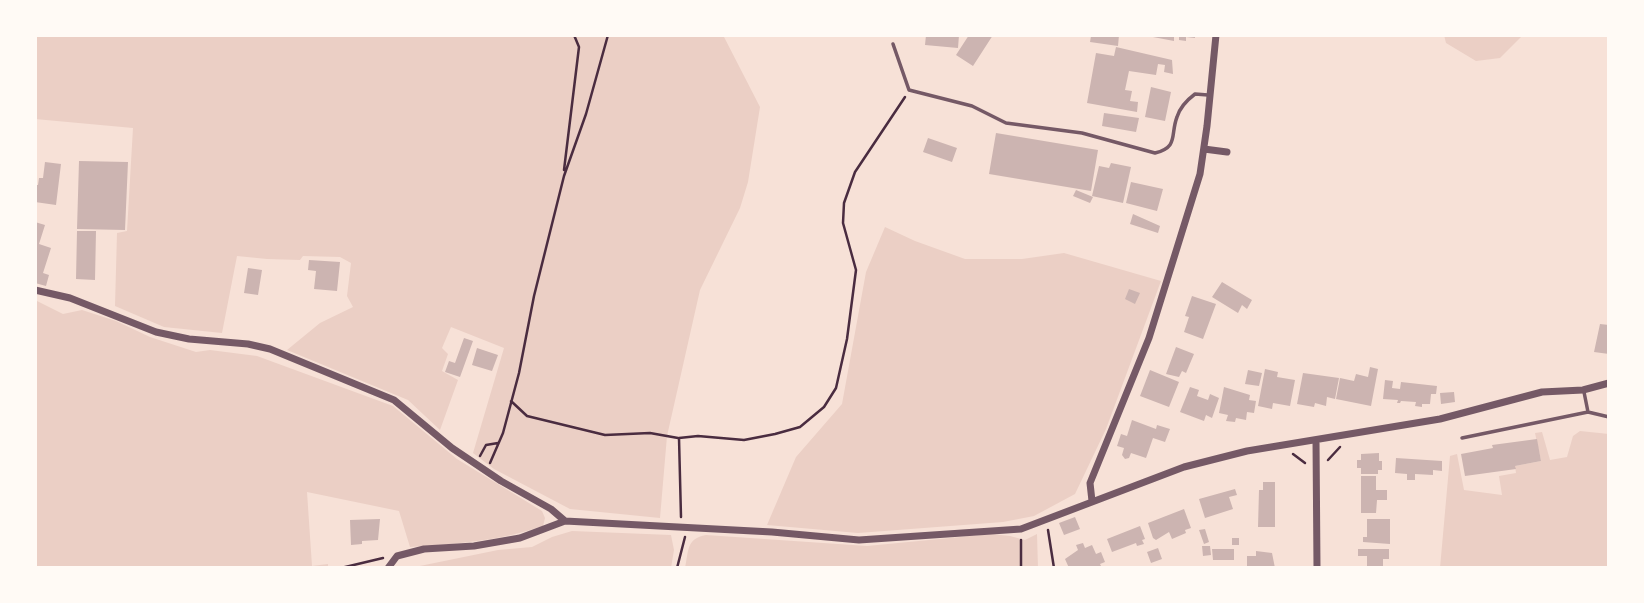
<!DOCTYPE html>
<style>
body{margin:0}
#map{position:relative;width:1644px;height:603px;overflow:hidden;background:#f7e1d7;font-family:Inter,sans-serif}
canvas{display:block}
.frame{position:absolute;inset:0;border:37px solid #fffaf5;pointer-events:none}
</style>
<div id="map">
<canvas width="1644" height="603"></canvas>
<div class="frame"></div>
</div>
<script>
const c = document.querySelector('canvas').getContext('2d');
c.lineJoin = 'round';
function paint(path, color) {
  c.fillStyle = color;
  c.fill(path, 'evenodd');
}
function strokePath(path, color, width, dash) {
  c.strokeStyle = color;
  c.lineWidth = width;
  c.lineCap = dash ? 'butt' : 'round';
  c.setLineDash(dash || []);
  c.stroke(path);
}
const green = new Path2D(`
 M35,35H723L760,107L748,182L740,208L700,290L667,436L660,518L570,509L494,469L473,453L504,348L451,327L442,348L448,354L442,371L458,380L440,430L408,400L287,350L320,323L353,307L347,296L351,263L340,257L303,256L300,260L267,259L237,256L222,333L164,327L115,306L117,233L127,231L133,128L35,119Z
 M1444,35H1523L1500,58L1476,61L1446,43Z
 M885,227L915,241L965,259H1022L1064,253L1161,281L1106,429L1075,494L1034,516L1003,522L858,533L767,525L796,457L842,404L866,272Z
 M35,300L63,314L82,310L116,321L150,337L196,352L210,350L257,356L393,406L457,459L542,511L545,518L543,526C500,541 455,544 410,547L399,511L307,492L312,566L328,564V568H35Z
 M1580,431L1609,434V568H1440L1450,456L1457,454L1464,490L1502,495L1499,476L1516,473L1515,466L1541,461L1535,433L1542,432L1550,460L1567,457L1573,436Z
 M572,531L671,535L674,550L671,568H410L498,550L532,547L552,537Z
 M991,534L1010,536L1025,540L1037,534L1038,568H685C689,550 686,539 706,535L867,546Z`);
const building = new Path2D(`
 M926,35H959L958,48L925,45Z
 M969,35H993L973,66L956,55Z
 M1096,35H1119L1118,46L1090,42L1091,36L1096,37Z
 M1153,35H1174V41L1153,37Z
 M1179,35H1195V38L1186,37V41L1179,40Z
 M1116,47L1172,60L1173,74L1164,72L1165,65L1158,64L1156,75L1129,71L1125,90L1132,91L1130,101L1138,102L1137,112L1087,103L1096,53L1114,56Z
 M1151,87L1171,92L1165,121L1145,117Z
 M1104,113L1139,118L1136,132L1102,126Z
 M996,133L1098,150L1091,191L989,174Z
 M928,138L957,148L952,162L923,152Z
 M79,161L128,162L125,230L77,229Z
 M45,162L61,164L56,205L35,202V185H38L39,178H43Z
 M1111,163L1131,167L1123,203L1092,196L1099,166L1109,168Z
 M1131,182L1163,189L1157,211L1126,203Z
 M1076,190L1093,197L1090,203L1073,196Z
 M1133,214L1160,226L1158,233L1130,224Z
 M35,222L45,225L39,244L51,248L43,273L49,275L46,286L35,283Z
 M77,231H96L95,280L76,279Z
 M309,260L340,262L337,291L314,289L316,271L308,270Z
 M248,268L262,270L258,295L244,293Z
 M1222,282L1252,300L1247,309L1242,305L1238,313L1212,297Z
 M1129,289L1140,293L1135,304L1125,299Z
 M1192,296L1216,304L1203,339L1184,332L1189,317L1185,316Z
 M1600,324L1609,325V354L1594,352Z
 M464,338L473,341L460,377L445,372L449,361L455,363Z
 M1176,347L1194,354L1186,373L1182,371L1179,377L1166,374Z
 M477,348L498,355L492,371L472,365Z
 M1370,367L1378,369L1371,406L1336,399L1340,378L1354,381L1356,374L1368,377Z
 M1265,369L1278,372L1277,377L1295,380L1290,406L1273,403L1272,409L1258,406Z
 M1150,370L1179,382L1169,407L1140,396Z
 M1248,370L1262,373L1259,386L1245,384Z
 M1303,373L1339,378L1335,399L1327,397L1326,406L1315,403L1314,407L1297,404Z
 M1385,380L1393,381L1392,388L1400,389L1401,382L1437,386L1436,394H1431L1430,404H1422V407L1415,406L1416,402L1401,401L1400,403H1397L1398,400L1383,399Z
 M1190,387L1199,390L1197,396L1208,400L1210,394L1219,398L1212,418L1206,415L1204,421L1180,412Z
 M1224,387L1250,395L1249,400L1256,401L1254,413L1247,412L1246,420L1236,418L1235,422L1226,421L1228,415L1219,413Z
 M1454,392L1455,402L1441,404L1440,393Z
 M1132,420L1156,429L1157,425L1170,429L1165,442L1153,438L1146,458L1131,453L1129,458L1125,459L1122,455L1124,448L1117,446L1121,434L1127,436Z
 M1537,439L1541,461L1515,466L1516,469L1465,476L1461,454L1493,448L1492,445Z
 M1379,453V461H1382V470H1378V474H1361V468H1357V460H1361V454Z
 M1396,458L1442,461V471L1433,470V475L1415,474V480H1407V474L1395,473Z
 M1361,476H1376V490H1387V500H1377L1376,513H1361Z
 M1263,482H1275V527H1258L1259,490H1263Z
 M1235,489L1237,495L1229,497L1233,509L1205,518L1199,499Z
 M1184,509L1191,528L1185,530L1186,533L1172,539L1169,532L1156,540L1153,538L1148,523Z
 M1075,517L1080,529L1064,535L1059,523Z
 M380,519L378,540L362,541V544L351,545L350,520Z
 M1367,519H1390V544L1363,542V537H1367Z
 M1140,526L1145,539L1142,540L1144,544L1137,546L1136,543L1112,552L1107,539Z
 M1205,529L1209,542L1204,544L1199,530Z
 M1232,538H1239V545H1232Z
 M1083,543L1085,548L1092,545L1096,554L1101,552L1105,562L1100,564L1102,568H1069L1065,559L1078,550L1076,545Z
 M1202,546H1210L1211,555L1203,556Z
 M1158,548L1162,559L1151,563L1147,552Z
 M1212,549H1234V560H1213Z
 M1358,549H1389V559H1383V568H1367V556H1358Z
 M1256,551L1272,553L1275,568H1247V556H1256Z`);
const path = new Path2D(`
 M564,170L579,47L574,35
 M511,401L527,416L605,435L650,433L678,438
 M1293,454L1305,463
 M480,456L486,445L498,443
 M1328,460L1340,447
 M490,463L503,433L519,373L534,296L564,176L586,114L608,35
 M681,517L679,438L698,436L744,440L775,434L800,427L824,407L836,388L847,339L856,270L843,223L844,203L855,172L905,97
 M1048,530L1054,568
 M1021,540V568
 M341,568L383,558
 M677,568L685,537`);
const service = new Path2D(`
 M893,44L909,90L972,106L1006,123L1082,133L1155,153C1179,147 1170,135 1177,117C1180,107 1187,100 1195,94L1208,95
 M1588,412L1609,417
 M1462,438L1588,412L1584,392`);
const minor = new Path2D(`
 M1204,149L1227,152
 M35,290L70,298L156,332L189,339L248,344L270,349L394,400L452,448L501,481L551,509L565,521
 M1316,440L1317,568
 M1092,501L1090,483L1149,338L1200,174L1207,126L1216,35
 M388,568L397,556L424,549L474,546L520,538L565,521L772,532L859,540L1021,529L1184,467L1247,451L1440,419L1542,392L1583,390L1609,383`);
paint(green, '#ebcfc5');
paint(building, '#ccb4b1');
strokePath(path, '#4a2c40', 2.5);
strokePath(service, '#755966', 3.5);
strokePath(minor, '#755966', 7);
</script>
